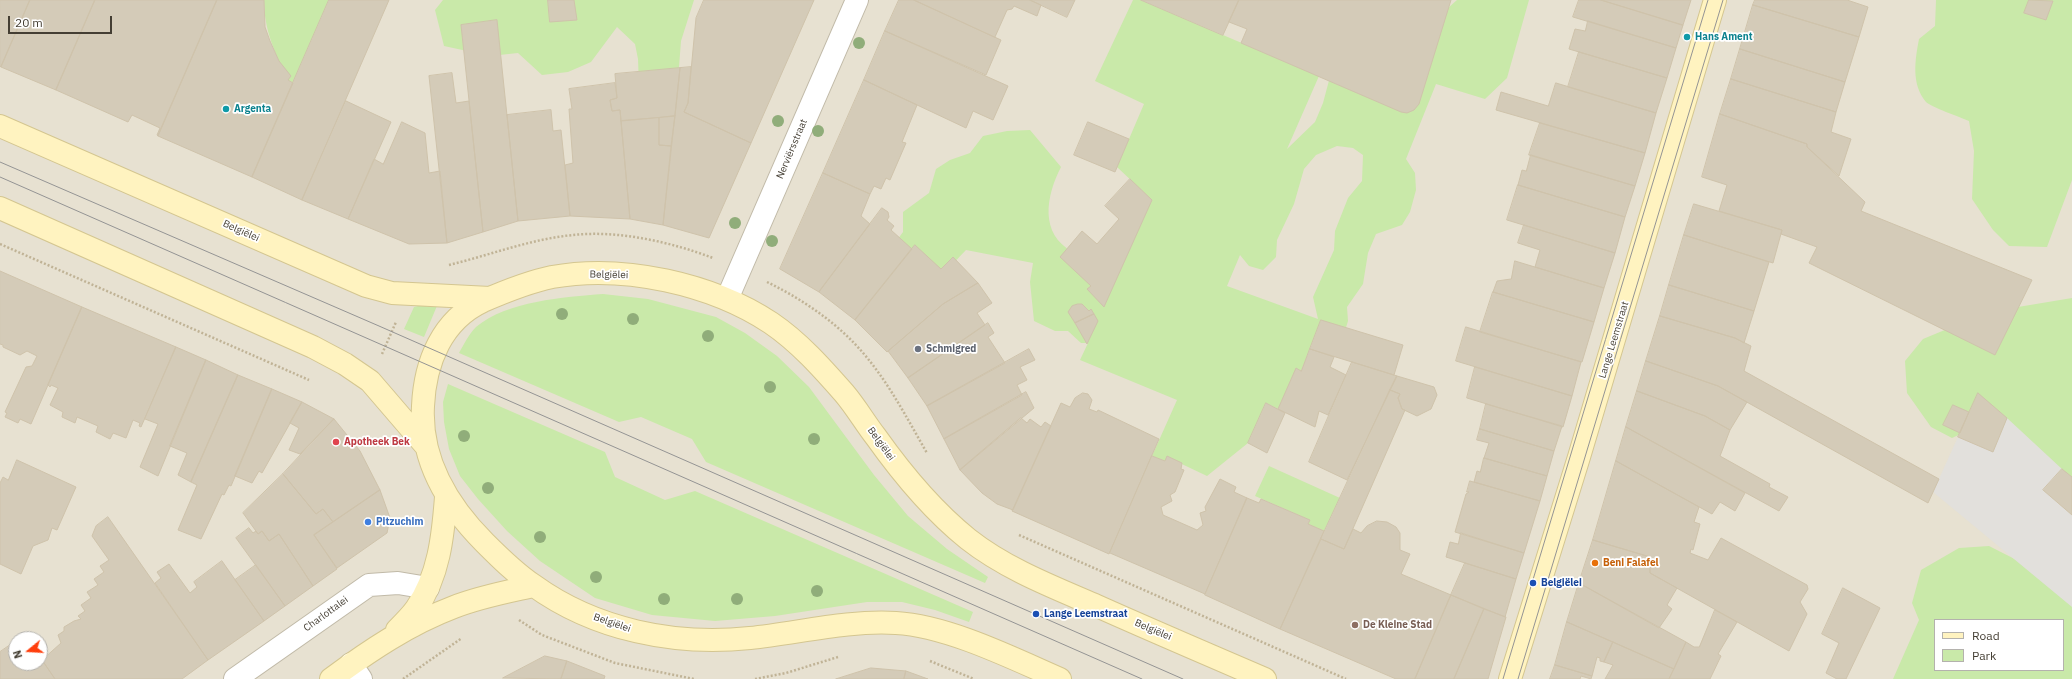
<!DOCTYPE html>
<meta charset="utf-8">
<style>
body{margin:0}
#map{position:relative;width:2072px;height:679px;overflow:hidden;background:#f2eee3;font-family:"IBM Plex Sans",sans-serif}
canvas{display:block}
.legend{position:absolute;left:1934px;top:619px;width:130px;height:52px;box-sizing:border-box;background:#fff;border:1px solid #b4b2ad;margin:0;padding:5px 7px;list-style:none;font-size:12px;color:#443e33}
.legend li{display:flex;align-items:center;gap:8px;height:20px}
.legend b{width:20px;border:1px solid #b4b2ad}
.north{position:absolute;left:8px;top:631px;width:40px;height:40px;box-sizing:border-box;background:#fff;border:1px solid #b4b2ad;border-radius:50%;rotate:252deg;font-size:11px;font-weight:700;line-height:16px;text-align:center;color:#443e33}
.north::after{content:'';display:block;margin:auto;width:14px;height:18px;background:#ff3e0d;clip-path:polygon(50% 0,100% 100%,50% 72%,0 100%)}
.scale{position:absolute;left:8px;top:16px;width:104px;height:18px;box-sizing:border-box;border:2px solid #443e33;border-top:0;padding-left:5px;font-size:12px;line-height:14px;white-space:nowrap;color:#443e33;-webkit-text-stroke:3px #fff;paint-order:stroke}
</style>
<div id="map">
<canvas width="2072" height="679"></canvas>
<ul class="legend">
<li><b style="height:5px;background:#fff3c0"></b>Road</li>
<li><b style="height:11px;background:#c9e9a9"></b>Park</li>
</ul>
<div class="north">N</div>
<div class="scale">20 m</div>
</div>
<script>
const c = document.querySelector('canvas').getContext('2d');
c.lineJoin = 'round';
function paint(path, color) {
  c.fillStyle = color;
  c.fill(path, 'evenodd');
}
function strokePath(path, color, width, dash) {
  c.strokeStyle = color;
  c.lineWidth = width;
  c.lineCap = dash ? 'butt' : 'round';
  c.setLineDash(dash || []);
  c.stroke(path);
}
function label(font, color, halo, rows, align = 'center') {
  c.font = font + ' "IBM Plex Sans",sans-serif';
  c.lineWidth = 3.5;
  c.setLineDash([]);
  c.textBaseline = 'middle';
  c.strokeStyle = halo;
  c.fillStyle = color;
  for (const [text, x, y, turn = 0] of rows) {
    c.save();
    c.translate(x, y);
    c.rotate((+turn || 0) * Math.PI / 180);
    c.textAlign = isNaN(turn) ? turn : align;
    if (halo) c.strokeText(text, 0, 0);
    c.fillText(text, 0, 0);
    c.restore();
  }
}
const residential = new Path2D(`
 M0,0H2072V679H0ZM1935,620H2063V670H1935ZM16,639H40V663H16Z`);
const green = new Path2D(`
 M264,0H329L293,83L288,80C275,53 264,30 264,0Z
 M443,0H694L681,41L677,93L639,86L638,59L635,44L617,27L591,62L568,72L542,75L518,53L490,56L444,46L435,10Z
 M1133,0H1141L1319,76L1287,149L1315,122L1323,103L1331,73L1437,18L1457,0H1529L1507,78L1485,99L1436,84L1406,159L1415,173L1416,190L1410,212L1402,225L1376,234L1368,253L1363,284L1347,307L1348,321L1343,337L1319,326L1301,371L1296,369L1278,409L1266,403L1248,443L1207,476L1167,457L1165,461L1152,456L1177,400L1080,360L1088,343H1081L1068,331H1055L1034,321L1030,282L1033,263L966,250L942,275L895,243L903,232V212L929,193L936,169L950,160L970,153L983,136L1007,131L1030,130L1061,167C1046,196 1039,234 1073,252C1078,255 1085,255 1091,257L1152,200L1117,167L1144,104L1095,81ZM1337,146L1353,148L1363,155L1362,181L1348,198L1335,231L1334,250L1313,297L1318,319L1227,286L1240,255L1249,266L1263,270L1276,257L1277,240L1294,204L1304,169L1316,155Z
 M1936,0H2072V180L2047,247L2009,246L1993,230L1972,199L1974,151L1969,121C1960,117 1931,107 1926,102C1911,84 1915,60 1919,39L1935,26Z
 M603,294L648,299L716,317L745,333L777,356L809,387L874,475L908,516L947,549L988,577L985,583L706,462L692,439L641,417L619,422L459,353C464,344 469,334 476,327C507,301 564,297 603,294Z
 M2072,298V488L2033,448L1989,421L1952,438L1931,427L1907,393L1905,361L1923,339L1988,312Z
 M439,301L424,337L404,329L414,307Z
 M448,384L605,452L615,477L665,500L695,491L973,612L969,622L935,610L902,602H867L775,616L715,621L652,615L595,598L540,561L507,531L478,499L460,476L449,449L444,422L443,402Z
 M1269,466L1340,498L1324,531L1308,524L1310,520L1255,496Z
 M1989,546L2072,588V679H1893L1919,620L1912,603L1921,570L1959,548ZM1935,620H2063V670H1935Z`);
const parking = new Path2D(`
 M2007,418L2062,469L2043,490L2072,515V607L1933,492L1958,437L1993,451Z`);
const building = new Path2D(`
 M0,0H30L1,67L0,66Z
 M30,0H95L56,90L1,67Z
 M95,0H217L158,136L157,135L160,128L132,115L128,122L56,90Z
 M217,0H264L265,27L270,41L279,61L291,76L288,80L293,83L252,177L158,136Z
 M329,0H389L302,200L252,177Z
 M548,0H574L577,20L550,22Z
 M704,0H814L751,143L684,112L688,103L696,18Z
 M899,0H914L1001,40L986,75L885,31Z
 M914,0H1030L1041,5L1037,16L1014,6L1012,9L1007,10L995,37Z
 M1030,0H1075L1067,17Z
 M1141,0H1239L1223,35Z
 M1239,0H1451L1419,104L1414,110L1407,113L1401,112L1241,43L1247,29L1229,22Z
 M1579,0H1601L1683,25L1676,48L1573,17Z
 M1601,0H1691L1683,25Z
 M1755,0H1847L1868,7L1859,37L1753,5Z
 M2029,0L2053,1L2046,20L2024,13Z
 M1753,5L1859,37L1845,82L1740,49Z
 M497,20L518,221L483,232L461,25Z
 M1588,21L1676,48L1667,78L1569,49L1575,29L1585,31Z
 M885,31L1008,86L993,120L973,111L966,128L864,80Z
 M1740,49L1845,82L1836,112L1731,79Z
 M1579,52L1667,78L1656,113L1568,87Z
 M691,67L688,103L684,112L751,143L709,238L663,225L680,68Z
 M680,68L675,116L621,121L620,110L612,111L610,100L617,98L615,74Z
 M452,73L456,103L469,101L483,232L447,243L429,76Z
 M1731,79L1836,112L1831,132L1851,139L1839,176L1807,147V144L1720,114Z
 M864,80L917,105L902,142L906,143L890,180L886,178L881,189L874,186L870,194L823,173Z
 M615,83L617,98L610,100L612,111L620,110L630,219L570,216L565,165L573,163L569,109H572L569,89Z
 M1556,83L1656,113L1645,153L1496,110L1501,92L1548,106Z
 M346,101L391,122L348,219L302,200Z
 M551,110L553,131L561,130L570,216L518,221L507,115Z
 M1720,114L1807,144V147L1865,202L1861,211L2032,280L1995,355L1809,263L1817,247L1781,234L1782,230L1719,211L1727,185L1702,177Z
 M675,116L671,146L659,145V118Z
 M659,118V145L671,146L663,225L630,219L621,121Z
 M402,122L425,133L429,173L440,171L447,243L409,244L348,219L374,159L383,164Z
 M1088,122L1129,139L1115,172L1074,155Z
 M1540,123L1645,153L1635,186L1529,155Z
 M1531,155L1635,186L1625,217L1518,185L1522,170L1526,171Z
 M823,173L870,194L861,216L870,224L819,292L780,269Z
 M1130,179L1152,200L1104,307L1087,289L1091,286L1060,257L1082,231L1097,244L1119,219L1105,206Z
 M1518,185L1625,217L1615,253L1507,220Z
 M1694,204L1782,230L1773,263L1684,235Z
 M882,208L888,212L889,217L887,220L894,226L891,230L912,249L855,320L819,292Z
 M1524,225L1615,253L1604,288L1535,267L1540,250L1518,243Z
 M1684,235L1769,262L1754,311L1669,285Z
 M915,245L941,269L953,257L978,283L943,304L887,352L855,320Z
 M1515,261L1604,288L1594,322L1493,292L1497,281L1511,279Z
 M0,271L82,307L31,424L20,419L18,423L5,417L7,413L5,412L26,367L32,366L37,356L27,351L20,355L3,347V345L0,344Z
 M978,283L992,303L977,313L985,325L908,378L888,351L943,304Z
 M1669,285L1754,311L1744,343L1735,338L1660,316Z
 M1493,292L1594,322L1582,362L1480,332Z
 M1078,304H1082L1089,311L1091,309L1094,314L1075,323L1068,312L1072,306Z
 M82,307L176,347L141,427L139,426L140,423L133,420L126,438L113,433L110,439L96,432L98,426L77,417L75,423L62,417L63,412L50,405L58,388L51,385L50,387L48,385Z
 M1094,314L1098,321L1087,344L1075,323Z
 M1660,316L1735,338L1751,346L1744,371L1939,479L1928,503L1718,386L1646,361Z
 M1321,320L1403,345L1394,375L1310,349Z
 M988,323L994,333L988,337L1005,363L927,406L908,378Z
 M1466,327L1581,362L1572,396L1456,361Z
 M176,347L206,360L158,476L140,467L158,424L145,419Z
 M1029,349L1035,360L1020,367L1027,380L1017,385L1022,395L944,439L927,406Z
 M1310,349L1334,357L1330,367L1346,375L1328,415L1319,411L1315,427L1278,409L1296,368L1301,371Z
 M206,360L238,375L191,482L178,475L187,453L170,446Z
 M1646,361L1718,386L1747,402L1730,430L1705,416L1637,391Z
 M1352,362L1397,376L1347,480L1309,462Z
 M1475,367L1572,396L1563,427L1467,398Z
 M238,375L272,389L231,486L229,485L224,495L222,494L201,539L178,530L197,485L191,482Z
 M1397,376L1434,387L1437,395L1431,409L1417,416L1402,409L1398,398L1400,394L1390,390Z
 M272,389L302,402L262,473L259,471L252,483L235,476Z
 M1390,390L1400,394L1398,398L1402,409L1405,410L1344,549L1321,539Z
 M1637,391L1705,416L1730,430L1720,456L1770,484L1769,487L1788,497L1779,511L1626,427Z
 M1026,392L1034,408L960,470L944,439Z
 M1083,393L1088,394L1092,400L1089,409L1097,412L1098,410L1159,439L1109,554L1012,511L1061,403L1070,407L1075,398Z
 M1978,393L2007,418L1993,452L1958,437Z
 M302,402L334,419L300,454L289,450L299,428L290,423Z
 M1266,403L1285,413L1267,453L1248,443Z
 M1486,404L1562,426L1554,451L1480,429Z
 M1953,405L1969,412L1960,433L1943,425Z
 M1021,418L1027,423L1030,419L1041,427L1045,422L1051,426L1013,510L997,504L982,493L960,470Z
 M334,419L360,451L380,490L333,522L323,509L316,514L283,474Z
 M1626,427L1745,493L1735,511L1720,502L1712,514L1616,461Z
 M1480,429L1554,451L1547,476L1484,458L1489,443L1477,440Z
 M1152,456L1165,461L1167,456L1182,463L1181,469L1184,470L1175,492L1170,495L1172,501L1161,507L1163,515L1197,530L1203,525L1200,513L1206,511L1205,507L1220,479L1236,487L1234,492L1247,498L1205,594L1110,553Z
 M1484,458L1547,476L1540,501L1474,482L1477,471L1480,472Z
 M17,460L76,487L57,530L52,528L48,540L33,546L21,574L0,564V483L3,477L8,480Z
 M1616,461L1699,507L1694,522L1700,524L1693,550L1691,549L1690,553L1708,560L1721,538L1807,585L1808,589L1800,602L1807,614L1789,651L1650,573V557L1593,540Z
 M2062,469L2072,477V515L2043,490Z
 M283,474L316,514L323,509L333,522L314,535L337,569L313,586L279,534L269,541L262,531L258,534L243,513Z
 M1470,481L1540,501L1524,553L1455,532L1466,494L1469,492H1467Z
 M380,490L390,518L387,533L337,568L314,535Z
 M1247,498L1259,503L1261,499L1310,520L1308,524L1324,531L1280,629L1205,595Z
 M108,517L208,660L182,679H55L42,660L61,643L58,635L64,631V627L74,621L81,619L78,616L85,611L81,605L91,598L87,592L98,585L94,579L104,572L100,566L109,560L92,536L96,526Z
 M1377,521L1387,522L1396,527L1400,533V550L1410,554L1401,574L1451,595L1415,679H1396L1280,629L1321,539L1344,549L1353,529L1361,533L1367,526Z
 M249,528L253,533L256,531L258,534L262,531L269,541L279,534L313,586L285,606L236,538Z
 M1461,533L1524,553L1516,579L1446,557L1450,542L1458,544Z
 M1593,540L1650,557V573L1677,588L1667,605L1672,609L1659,628L1579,583Z
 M222,561L264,621L208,660L155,583L161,578L157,572L169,564L190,593L197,587L194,582Z
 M1465,563L1516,579L1505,617L1451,595Z
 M256,565L285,606L264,621L235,580Z
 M1579,583L1686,642L1674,669L1567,622Z
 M1843,588L1880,608L1846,679H1837L1826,673L1839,643L1822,634Z
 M1451,595L1484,609L1454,679H1415Z
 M1484,609L1506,617L1488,679H1454Z
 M1715,610L1737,622L1718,654L1721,656L1710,679H1669L1686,642L1694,647H1699Z
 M1567,622L1613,642L1604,662L1600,661V658L1597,657L1592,676L1555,665Z
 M16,641V663H40V657L55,679H0V652Z
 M1613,642L1674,669L1669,679H1605L1613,665L1604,662Z
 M545,656L567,661L561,679L503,678Z
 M567,661L605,676L604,679H561Z
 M1555,665L1592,676L1591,679L1581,676L1580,679H1550Z
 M871,668L906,671L904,679H836Z
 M906,671L928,679H904Z`);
const path = new Path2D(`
 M0,244L309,380
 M449,265C490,255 531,239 573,235C618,230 671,242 713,258
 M767,282C798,297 830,318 854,343C885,375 905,415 927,453
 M382,354L396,322
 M1019,535L1346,679
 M519,620L542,635L615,663L694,679
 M930,661L974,679
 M403,679L462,638
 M755,679L786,673L838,657`);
const street = new Path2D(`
 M727,299L857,0
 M351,664L361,679
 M235,679L369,585L398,583L428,588`);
const secondary = new Path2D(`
 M0,126L366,286L392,293L490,298
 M0,208L313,347L345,364L370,381L425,445
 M397,630C404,623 411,616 416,609C439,576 443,536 446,497
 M331,679C369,651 409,624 454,607C479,597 506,592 533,586
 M1060,679C1012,658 948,626 896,623C848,620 798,633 750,638C675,646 595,630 533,585C515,573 500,558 485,543C448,506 420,460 423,406C425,362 442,320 483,301C506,291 528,282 552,277C624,264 712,284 771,323C799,342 822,368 844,393C856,407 865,423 876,437C903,475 932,510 968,539C1006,569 1053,587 1097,606C1153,631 1209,655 1265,679
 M1510,679L1579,457L1715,0`);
const tram = new Path2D(`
 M0,162L379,326L1183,679
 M0,177L1142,679
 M1503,679L1708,0
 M1518,679L1723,0`);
const trees = [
 [859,43],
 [778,121],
 [818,131],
 [735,223],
 [772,241],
 [562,314],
 [633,319],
 [708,336],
 [770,387],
 [464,436],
 [814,439],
 [488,488],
 [540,537],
 [596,577],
 [817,591],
 [664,599],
 [737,599]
];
const markers = [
 [1687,37,4,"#0f9aa8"],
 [226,109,4,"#0f9aa8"],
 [918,349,4,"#6b7280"],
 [336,442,4,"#e0444e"],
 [368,522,4,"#3f7fe0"],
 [1595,563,4,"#e8710a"],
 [1533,583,4,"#1a4fb4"],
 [1036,614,4,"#1a4fb4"],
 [1355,625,4,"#8d6e63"]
];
const cultureNames = [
 ["Hans Ament",1695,37],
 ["Argenta",234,109]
];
const streetNames = [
 ["Nerviërsstraat",792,149,-67],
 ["Belgiëlei",241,231,24],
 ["Belgiëlei",609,275,1],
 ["Lange Leemstraat",1614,340,-73],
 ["Belgiëlei",881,444,54],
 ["Charlottalei",326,614,-36],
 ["Belgiëlei",612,623,19],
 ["Belgiëlei",1153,630,23]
];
const worshipNames = [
 ["Schmigred",926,349]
];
const healthNames = [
 ["Apotheek Bek",344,442]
];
const shopNames = [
 ["Pitzuchim",376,522]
];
const foodNames = [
 ["Beni Falafel",1603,563]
];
const transitNames = [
 ["Belgiëlei",1541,583],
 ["Lange Leemstraat",1044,614]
];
const educationNames = [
 ["De Kleine Stad",1363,625]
];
paint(residential, '#e7e1d1');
paint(green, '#c9e9a9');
paint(parking, '#e2e0dc');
paint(building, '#d4cbb8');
strokePath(building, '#cfc3ab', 1);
strokePath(street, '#c1baa8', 24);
strokePath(secondary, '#d4c690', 24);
strokePath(path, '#c0b396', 2.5, [2, 2]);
strokePath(street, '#fff', 22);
strokePath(secondary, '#fff3c0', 22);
strokePath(tram, '#949494', 1);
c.fillStyle = '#90ad7a';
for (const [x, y] of trees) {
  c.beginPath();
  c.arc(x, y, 6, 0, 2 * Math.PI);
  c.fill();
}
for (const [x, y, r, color] of markers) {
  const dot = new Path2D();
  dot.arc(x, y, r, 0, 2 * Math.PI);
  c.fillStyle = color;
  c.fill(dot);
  strokePath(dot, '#fff', 1.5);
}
label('bold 10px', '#0d838f', '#fff', cultureNames, 'left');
label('10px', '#443e33', '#fff', streetNames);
label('bold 10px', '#5b616d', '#fff', worshipNames, 'left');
label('bold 10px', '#be3a42', '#fff', healthNames, 'left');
label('bold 10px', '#366cbe', '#fff', shopNames, 'left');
label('bold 10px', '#c56008', '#fff', foodNames, 'left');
label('bold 10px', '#164399', '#fff', transitNames, 'left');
label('bold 10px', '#785e54', '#fff', educationNames, 'left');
</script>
